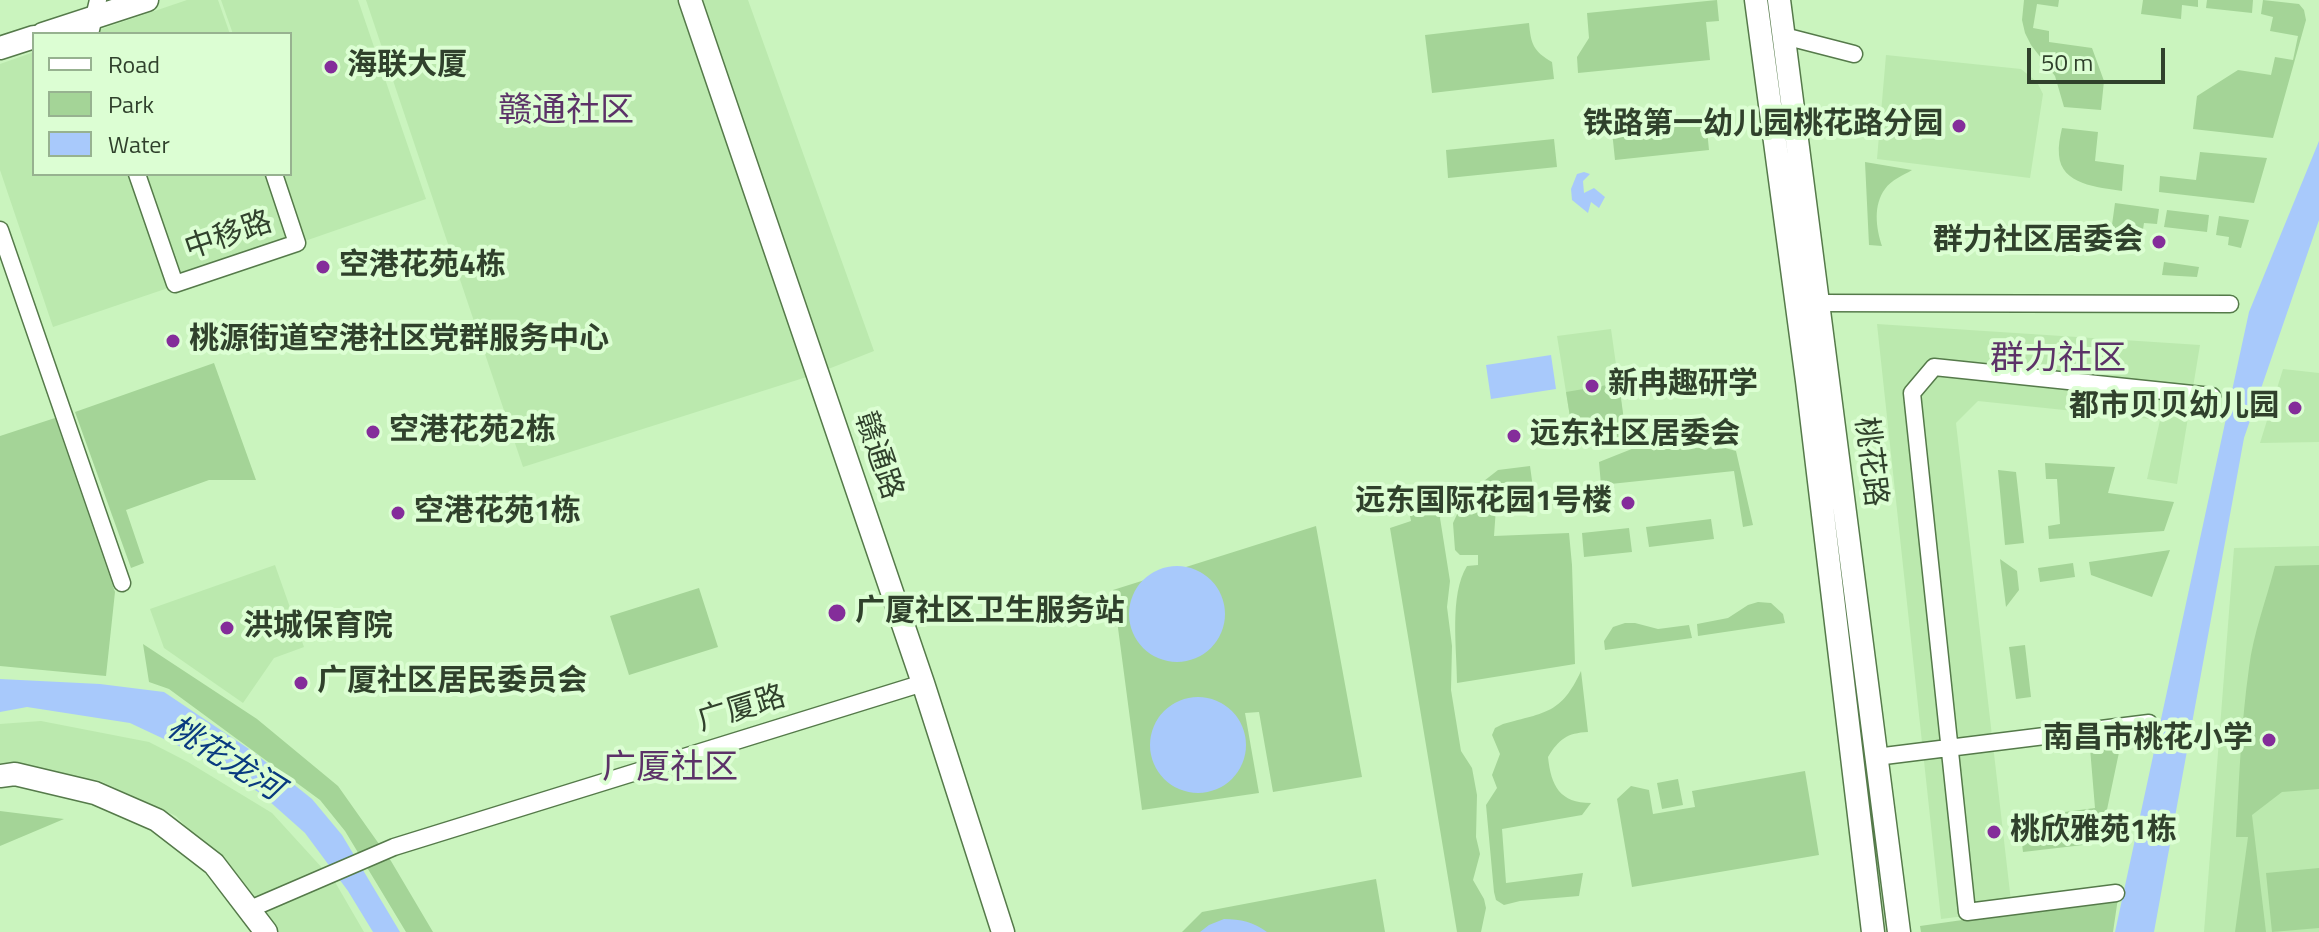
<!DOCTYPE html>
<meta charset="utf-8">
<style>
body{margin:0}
#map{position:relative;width:2319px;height:932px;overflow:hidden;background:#caf4be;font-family:"Titillium Web",sans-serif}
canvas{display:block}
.legend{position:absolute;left:32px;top:32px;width:260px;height:144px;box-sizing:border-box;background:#dcfed3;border:2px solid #97b290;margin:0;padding:10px 14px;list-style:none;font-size:24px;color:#30412c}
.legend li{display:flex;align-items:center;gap:16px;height:40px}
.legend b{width:40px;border:2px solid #97b290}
.scale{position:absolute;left:2027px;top:48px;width:138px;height:36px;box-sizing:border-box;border:4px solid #30412c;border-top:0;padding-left:10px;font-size:24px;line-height:28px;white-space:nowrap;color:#30412c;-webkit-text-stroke:6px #dcfed3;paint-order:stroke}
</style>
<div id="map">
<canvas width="2319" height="932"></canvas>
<ul class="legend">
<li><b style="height:10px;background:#fff"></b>Road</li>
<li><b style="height:22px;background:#a4d497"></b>Park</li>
<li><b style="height:22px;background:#a8c9fb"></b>Water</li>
</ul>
<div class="scale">50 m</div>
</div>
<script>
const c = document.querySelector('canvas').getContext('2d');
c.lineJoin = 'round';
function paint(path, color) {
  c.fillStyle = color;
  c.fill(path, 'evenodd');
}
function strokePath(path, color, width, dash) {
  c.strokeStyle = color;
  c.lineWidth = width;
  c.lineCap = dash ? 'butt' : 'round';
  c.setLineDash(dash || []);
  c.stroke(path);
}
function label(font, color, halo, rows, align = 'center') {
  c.font = font + ' "Titillium Web","Noto Sans SC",sans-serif';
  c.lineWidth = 8;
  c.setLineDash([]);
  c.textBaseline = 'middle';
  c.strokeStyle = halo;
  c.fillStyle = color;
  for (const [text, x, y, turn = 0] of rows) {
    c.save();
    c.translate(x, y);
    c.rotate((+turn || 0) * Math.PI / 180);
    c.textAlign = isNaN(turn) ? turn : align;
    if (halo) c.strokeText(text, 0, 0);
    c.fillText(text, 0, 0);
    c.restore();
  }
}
const built = new Path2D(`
 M187,0H218L230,34H87Z
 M221,0H358L426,199L302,242L280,174H290V34H233Z
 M366,0H748L874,351L813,375L523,467Z
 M34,52V174H277L301,243L53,327L0,170V64Z
 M1886,55L2021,69L2037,82L2043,94L2030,178L1877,159Z
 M1877,324L2200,345L2177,484L2147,479L2160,420L1978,401L1956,423L2012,910L1941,919Z
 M1611,329L1626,436L1578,445L1574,442L1557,336Z
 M2283,369L2319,373V442L2260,443Z
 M2319,546V932H2204L2234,548Z
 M275,565L304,647L274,658L243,703L164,648L150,609Z
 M41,721L149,742L188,762L272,813L335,882L364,932H277L252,897L176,816L98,780L15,771L0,772V724Z`);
const green = new Path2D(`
 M1717,0L1719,21L1706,22L1710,60L1578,73L1577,57L1589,38L1587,13Z
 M2024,0H2059L2058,7L2037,4L2033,28L2049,31V42L2092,48L2104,81L2101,110L2064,107L2055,76L2031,45L2025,33L2022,20Z
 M2143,0H2198V7L2182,5L2181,19L2141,14Z
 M2207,0H2253L2252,13L2206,8Z
 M2263,0L2299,4L2304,10L2306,20L2273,138L2193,129L2197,96L2238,70L2271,75L2275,57L2293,60L2298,36L2270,31L2273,17L2261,14Z
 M1529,23C1531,44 1533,51 1552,62L1554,79L1432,93L1425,35Z
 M1706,120L1709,150L1615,160L1612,131Z
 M2062,128L2098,132L2095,161L2124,165L2122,191C2098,187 2061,185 2059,155C2058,146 2060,137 2062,128Z
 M1554,139L1557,167L1448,178L1446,150Z
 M2200,152L2267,158L2254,203L2159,192L2160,176L2196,180Z
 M1865,162L1912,170C1904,175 1891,180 1885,189C1873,205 1876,228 1882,246L1869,245Z
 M2115,203L2159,209L2157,224L2144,223L2142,236L2111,232Z
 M2167,210L2209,215L2207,232L2164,227Z
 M2219,216L2249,220L2241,248L2228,245L2229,237L2216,235Z
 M2164,262L2199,267L2197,277L2162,275Z
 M214,363L256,480H209L126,510L144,563L131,568L75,412Z
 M1619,383L1626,436L1578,445L1574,442L1566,392Z
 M55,418L115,592L106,676L0,666V436Z
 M1672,433L1736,451L1753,525L1743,527L1734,471L1601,485L1599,462Z
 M2045,463L2115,467L2108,493L2174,502L2164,531L2049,539L2048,526L2060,524L2057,479H2046Z
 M1530,466L1534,495L1518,497L1496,508L1494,536L1569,533L1572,565L1575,664L1457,683C1457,649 1449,595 1467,566L1478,565V555H1460L1455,550L1453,523L1466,495L1498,470Z
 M1998,470L2016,472L2024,543L2005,545Z
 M1444,501L1440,518L1450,581L1447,607L1452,646L1451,690L1461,751L1472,768L1477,795L1476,837L1480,854L1473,880L1484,899L1486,908L1481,932H1457L1390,528L1411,521L1408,507Z
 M1711,519L1714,539L1649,547L1646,527Z
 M1316,526L1362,777L1273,792L1259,712L1245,713L1259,793L1142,810L1113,590Z
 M1629,528L1632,552L1584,557L1582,533Z
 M2170,550L2152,597L2091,575L2089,562Z
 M2000,559L2017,571L2019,590L2006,607Z
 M2073,563L2075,577L2040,582L2038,568Z
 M2319,565V789L2282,792L2252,815L2266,932H2235L2248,837H2236C2239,781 2241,724 2249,668C2253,634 2266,601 2275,566Z
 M699,588L718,647L629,675L610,616Z
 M1758,602L1771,603L1783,614L1785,623L1698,636L1697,624L1728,618L1748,605Z
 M1625,623H1635L1658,629L1689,625L1692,638L1605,650L1604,641L1613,627Z
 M143,644L257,719L338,786L391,861L433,932H406L345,831L320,800L169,689L149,682Z
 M2025,645L2031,697L2016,699L2009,647Z
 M1581,671L1588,732C1567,733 1559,739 1548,757C1551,786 1560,803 1591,803L1582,815L1502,829L1506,883L1583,873L1579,896L1520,901L1504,905L1496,900L1494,892L1486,805L1497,788L1492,775L1500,754L1492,735L1495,728L1503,724C1546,712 1561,714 1581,671Z
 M2122,738L2100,843L2023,852L2019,818L2095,808L2090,748Z
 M1805,771L1819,855L1632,887L1617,799L1631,786L1649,790L1653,814L1695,807L1692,791Z
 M1678,779L1683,805L1662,809L1657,783Z
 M0,811L64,819L0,846Z
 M2319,868V928L2272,932L2266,873Z
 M1376,879L1385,932H1182L1202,912Z
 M2118,898L2113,932H1921L1920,926Z`);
const water = new Path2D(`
 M2319,141V220L2244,438L2154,932H2115L2249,312Z
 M1584,172L1590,174L1583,181L1584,193L1594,188L1605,197L1599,208L1591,202L1588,213L1572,200L1571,189L1577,174Z
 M1551,355L1556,389L1491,399L1486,365Z
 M1129 614a48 48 0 1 1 96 0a48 48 0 1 1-96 0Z
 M0,679L100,684L164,692L252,751L312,799L342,835L400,932H373L348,891L305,833L260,793L181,747L130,723L27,707L0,712Z
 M1150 745a48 48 0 1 1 96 0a48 48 0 1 1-96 0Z
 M1224,919C1241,919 1253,922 1267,932H1200L1209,925Z`);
const street = new Path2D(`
 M90,34L98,0
 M1784,36L1854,54
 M137,174L175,284L297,243L274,174
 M0,230L122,583
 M1818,303L2230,304
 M1876,757L2149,723
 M2116,893L1967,912L1912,393L1934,367L2212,396
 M250,909L394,847L923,683`);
const secondary = new Path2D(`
 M690,0L923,683L1003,932
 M1756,0L1807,381L1873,932
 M1779,0L1899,932
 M43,34L147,0
 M0,48L34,37
 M0,776L15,774L95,793L157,820L214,864L266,932`);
const markers = [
 [331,67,8,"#842d9a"],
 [1959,126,8,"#842d9a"],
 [2159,242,8,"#842d9a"],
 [323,267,8,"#842d9a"],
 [173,341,8,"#842d9a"],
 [1592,386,8,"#842d9a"],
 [2295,408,8,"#842d9a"],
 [373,432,8,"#842d9a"],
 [1514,436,8,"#842d9a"],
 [1628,503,8,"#842d9a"],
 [398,513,8,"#842d9a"],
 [837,613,10,"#842d9a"],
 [227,628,8,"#842d9a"],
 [301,683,8,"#842d9a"],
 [2269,740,8,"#842d9a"],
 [1994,832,8,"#842d9a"]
];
const poiNames = [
 ["海联大厦",347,67],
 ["铁路第一幼儿园桃花路分园",1943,126,"right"],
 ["群力社区居委会",2143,242,"right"],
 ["空港花苑4栋",339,267],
 ["桃源街道空港社区党群服务中心",189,341],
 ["新冉趣研学",1608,386],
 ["都市贝贝幼儿园",2279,408,"right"],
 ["空港花苑2栋",389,432],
 ["远东社区居委会",1530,436],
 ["远东国际花园1号楼",1612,503,"right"],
 ["空港花苑1栋",414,513],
 ["广厦社区卫生服务站",855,613],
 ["洪城保育院",243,628],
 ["广厦社区居民委员会",317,683],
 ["南昌市桃花小学",2253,740,"right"],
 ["桃欣雅苑1栋",2010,832]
];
const streetNames = [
 ["中移路",229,237,-19],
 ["赣通路",877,456,71],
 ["桃花路",1869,462,83],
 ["广厦路",742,710,-17]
];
const waterNames = [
 ["桃花龙河",224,760,32]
];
const quarterNames = [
 ["赣通社区",566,113],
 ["群力社区",2058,361],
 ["广厦社区",670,770]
];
paint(built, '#bbe9ae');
paint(green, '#a4d497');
paint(water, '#a8c9fb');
strokePath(street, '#557a4a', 19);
strokePath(secondary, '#557a4a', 25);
strokePath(street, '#fff', 16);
strokePath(secondary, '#fff', 22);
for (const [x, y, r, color] of markers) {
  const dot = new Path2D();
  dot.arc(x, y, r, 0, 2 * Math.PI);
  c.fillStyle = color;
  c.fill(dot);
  strokePath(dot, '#dcfed3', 3);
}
label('bold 30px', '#30412c', '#dcfed3', poiNames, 'left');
label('30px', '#30412c', '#dcfed3', streetNames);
label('italic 32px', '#093a80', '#dcfed3', waterNames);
label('34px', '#5c3268', '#dcfed3', quarterNames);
</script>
